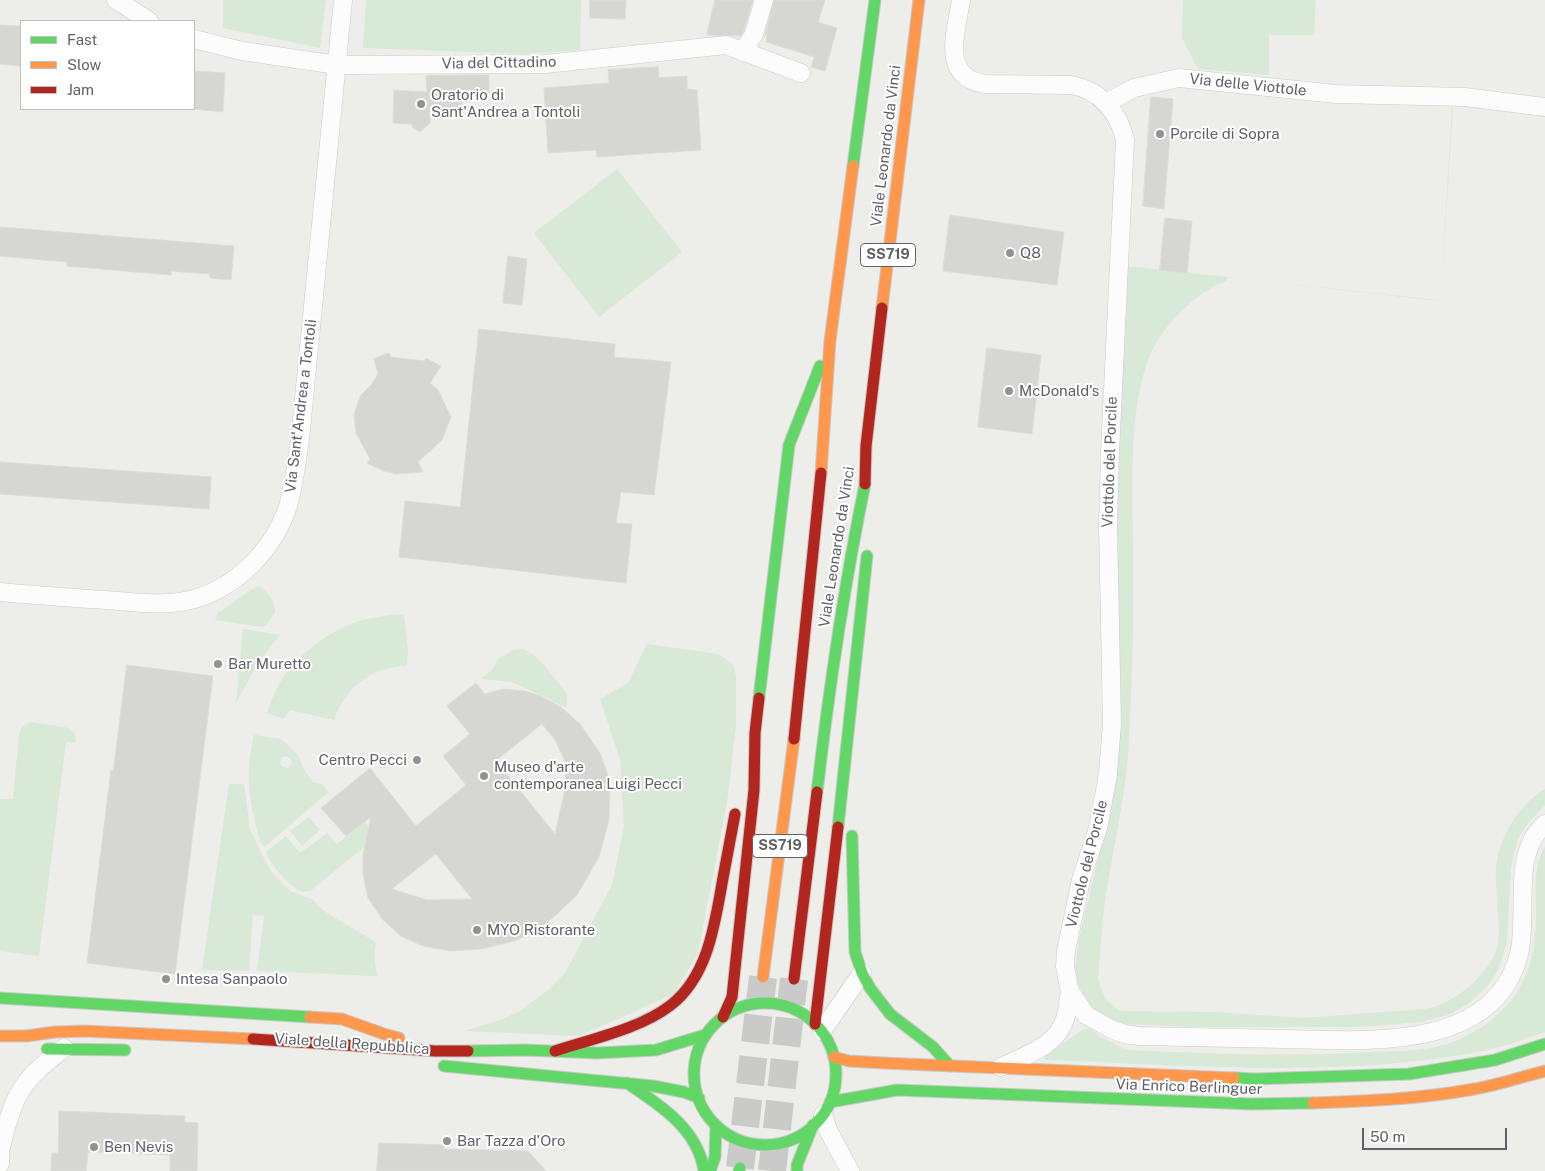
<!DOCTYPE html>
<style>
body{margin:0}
#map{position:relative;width:1545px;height:1171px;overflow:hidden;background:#edede9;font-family:"Public Sans",sans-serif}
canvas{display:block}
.legend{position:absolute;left:20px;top:20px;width:175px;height:90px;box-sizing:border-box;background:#fff;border:1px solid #bfc0c2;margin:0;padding:6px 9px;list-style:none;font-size:15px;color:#5f6166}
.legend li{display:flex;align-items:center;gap:10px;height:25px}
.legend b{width:25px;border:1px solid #bfc0c2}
.scale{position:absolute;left:1362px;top:1128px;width:145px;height:22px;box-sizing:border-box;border:2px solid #5f6166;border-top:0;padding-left:6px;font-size:15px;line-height:18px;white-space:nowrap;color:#5f6166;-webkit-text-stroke:4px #fff;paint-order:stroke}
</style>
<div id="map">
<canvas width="1545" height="1171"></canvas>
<ul class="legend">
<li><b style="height:6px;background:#63d668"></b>Fast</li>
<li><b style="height:6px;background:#ff974d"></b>Slow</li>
<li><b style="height:6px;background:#b3261e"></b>Jam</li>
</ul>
<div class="scale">50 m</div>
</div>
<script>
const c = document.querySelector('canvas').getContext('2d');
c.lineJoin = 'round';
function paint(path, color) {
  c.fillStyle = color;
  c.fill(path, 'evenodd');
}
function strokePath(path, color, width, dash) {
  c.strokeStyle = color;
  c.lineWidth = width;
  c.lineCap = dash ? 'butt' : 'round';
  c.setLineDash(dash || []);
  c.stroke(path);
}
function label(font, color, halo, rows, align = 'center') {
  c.font = font + ' "Public Sans",sans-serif';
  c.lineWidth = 4;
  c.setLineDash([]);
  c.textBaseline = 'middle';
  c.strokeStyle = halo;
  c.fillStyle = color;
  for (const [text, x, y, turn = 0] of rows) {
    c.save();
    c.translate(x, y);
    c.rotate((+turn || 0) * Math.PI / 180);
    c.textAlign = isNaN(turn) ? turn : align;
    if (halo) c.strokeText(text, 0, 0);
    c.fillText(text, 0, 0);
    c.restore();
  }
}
const green = new Path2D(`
 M223,0H326L320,48L223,28Z
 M366,0H581L580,50L525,54L363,48Z
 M1183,0H1316L1314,35H1269V75L1198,69L1182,38Z
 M1452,104L1517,109L1453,105L1441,298L1438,301L1228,277L1226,281C1193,293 1158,330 1147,363C1127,420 1133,504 1133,565C1134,623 1132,681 1129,739C1127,789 1115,838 1107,888C1102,917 1101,948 1098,978C1102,994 1106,1003 1122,1011L1213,1012L1303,1018L1424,1009C1429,1008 1435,1007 1439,1005C1460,998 1489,972 1496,951C1501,937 1498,917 1497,902C1497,891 1495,879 1496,868C1499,837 1519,804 1545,789V805L1527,824L1517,841L1511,868L1507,942L1498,970L1490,983L1468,1004L1448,1015L1421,1022L1362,1027H1196L1119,1024L1099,1014L1090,1005L1078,984L1075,970L1079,939L1101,847L1115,482L1126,266L1438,300L1441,298Z
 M617,169L682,252L599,317L534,233Z
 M257,586C268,590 276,602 275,613L267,624L262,627L215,620L218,613Z
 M404,614L408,650L407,666C372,666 345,688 334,720L290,710L283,719L267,713C272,699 277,686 285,675C302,651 332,630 359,621C374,617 389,615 404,614Z
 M243,629L280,635L258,663L236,703Z
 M647,644L718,654L733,664L736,676V726L727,802L698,953L674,994L579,1036L465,1031L503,1019L521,1010L548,990L565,973L612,885L624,826L620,760L600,699L628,683Z
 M523,649L534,655L544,665L567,694V708L512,682L481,679L491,671L498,659L513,650Z
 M30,722L69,728L75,734L76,742H66L39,956L0,951V799H13L19,734L22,727Z
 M254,735L281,739L298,755L306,773L313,782L322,784L329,792L264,847C258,837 256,828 254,817C247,786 247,766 254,735ZM286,756L291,759L292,763L287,768L282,766L280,764L282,757Z
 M229,784H244L250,829L261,853L271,871L290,891L313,900L320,908L330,915L376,942C374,954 374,965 378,976L257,971L264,916L253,915L249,971L202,970Z
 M309,817L320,830L302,846L290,831Z
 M365,822L377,837L310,891L302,892C287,884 273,868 266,852L286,836L300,853L327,833L337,844Z
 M1545,847V1032C1525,1039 1504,1047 1483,1051C1339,1079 1190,1065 1044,1060L1046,1054L1086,1028L1090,1029L1101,1037L1121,1047L1129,1050C1209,1054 1289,1057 1368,1052C1394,1051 1422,1052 1447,1044C1476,1035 1505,1014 1520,987C1531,969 1535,946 1536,925C1537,901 1531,869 1545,847Z`);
const building = new Path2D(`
 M590,0H626L625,19L590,18Z
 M715,0H753L744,30L741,36L707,35Z
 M774,0H825L818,22L837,28L825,71L811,67L814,57L766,42L767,36H765Z
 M0,25L21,26V66L0,64Z
 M658,67L659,78L687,76V89L697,90L701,150L597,157L596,150L548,153L544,88L609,83L608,70Z
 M194,71L225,73L223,112L194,109Z
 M469,75H489V94L462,95L463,108L430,111V123L420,132L412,127V124L393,123L394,90L427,92L426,76Z
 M1151,97L1173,99L1164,209L1143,206Z
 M950,215L1064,232L1057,285L943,271Z
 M1165,218L1192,221L1187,273L1160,270Z
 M0,227L234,246L231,280L210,278V274L171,271V275L67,266V262L0,256Z
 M508,256L527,259L522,305L503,303Z
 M479,329L615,344L614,357L671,362L654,495L621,492L616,523L632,524L626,583L399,557L405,501L460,507Z
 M987,348L1041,355L1032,434L978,427Z
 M389,353L391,357L424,361L426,358L441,366L430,383L438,390L451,417L442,440L418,462L423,472L396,474L384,471L367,463L370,459L356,433L354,415L360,396L372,384L378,374L374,359Z
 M0,462L211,477L209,509L0,494Z
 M127,665L213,676L175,974L87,963L111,770L113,771Z
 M476,683L485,694L503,689L525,691L540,696L561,707L580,724L600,753L610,781L609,820L599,857L577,895L545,925L515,941L481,949L450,951L423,946L401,936L383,920L368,898L363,874V855L371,817L346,836L321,808L370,768L416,826L460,790L466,785L443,756L470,734L447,706ZM542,724L555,740L564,759L566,785L555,834L496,761ZM436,854L472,899L427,900L392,889Z
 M59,1111L185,1116L184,1122L198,1123L197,1171H170V1155L88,1152L86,1171H51L52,1153H58Z
 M379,1143L445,1145L444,1149L528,1151L546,1171H377Z`);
const highwayTunnel = new Path2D(`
 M740,1168L763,977
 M772,1171L794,979`);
const street = new Path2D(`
 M116,0L149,21
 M961,0C956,33 940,77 985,84L1071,85C1100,90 1119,112 1125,140L1110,452L1108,525L1112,723L1108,774L1098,828L1081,880L1066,951L1065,966L1070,992L1086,1015L1111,1029L1124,1034L1139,1036C1187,1037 1235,1038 1283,1039C1361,1040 1494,1054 1519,954C1529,915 1510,854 1545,824
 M194,39L242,51L337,65L545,64L726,45L801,73
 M743,52L754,34L764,0
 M1106,103L1134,88L1179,78L1336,94L1465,97L1545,107
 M0,592C35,595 71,598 106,600C134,602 166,607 194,599C237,587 274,549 288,506C294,484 297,461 300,439L343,0
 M822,1031L862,973
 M1001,1067C1024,1056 1057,1046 1065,1019C1068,1010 1068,1001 1070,992
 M823,1115L828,1130L850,1171
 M0,1141V1164
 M1,1147C6,1129 10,1108 20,1092C30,1074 48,1061 64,1048`);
const fast = new Path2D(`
 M853,166L875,0
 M759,698L789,445L820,366
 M817,792C829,689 844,586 865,484
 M838,827L867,556
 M852,836L855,952L862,973L870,988L890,1014L933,1047L950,1066
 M0,998L310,1017
 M694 1074a71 71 0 1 1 142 0a71 71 0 1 1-142 0Z
 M47,1049L125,1050
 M468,1051L526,1050L597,1053L656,1050L705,1035
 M444,1066L653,1086L684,1092L699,1098
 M1234,1078L1254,1079L1409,1074L1495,1060L1545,1044
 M627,1083C660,1105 698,1129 704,1171
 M830,1102L897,1090L1252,1104L1313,1103
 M710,1171L715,1157L716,1125
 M739,1171L740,1168
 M797,1171V1165L813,1125`);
const slow = new Path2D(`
 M882,308L919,0
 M821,473L830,341L853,166
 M763,977L794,739
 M310,1017L342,1019L384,1034L399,1038
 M0,1036H26L55,1032L85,1031L253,1039
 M834,1057L849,1061L883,1063L1234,1078
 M1313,1103C1367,1101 1421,1099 1474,1089C1498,1085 1521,1077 1545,1071`);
const jam = new Path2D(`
 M865,484L866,446L882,308
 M794,739L821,473
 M794,979L817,792
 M723,1017L732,997L754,790L755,733L759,698
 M815,1024L838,827
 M253,1039L435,1051H468
 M555,1051C592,1039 640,1029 671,1005C709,975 715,922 723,878C727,856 731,835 735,814`);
const markers = [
 [421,104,5,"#919294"],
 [1160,134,5,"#919294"],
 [1010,253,5,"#919294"],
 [1009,391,5,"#919294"],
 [218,664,5,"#919294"],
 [417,760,5,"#919294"],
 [484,776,5,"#919294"],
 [477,930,5,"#919294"],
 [166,979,5,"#919294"],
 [447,1141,5,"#919294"],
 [94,1147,5,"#919294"]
];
const shields = [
 [888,255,55],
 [780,846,55]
];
const shieldNames = [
 ["SS719",888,255],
 ["SS719",780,846]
];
const streetNames = [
 ["Via del Cittadino",499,63,-1],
 ["Via delle Viottole",1248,85,6],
 ["Viale Leonardo da Vinci",886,146,-83],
 ["Via Sant'Andrea a Tontoli",301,406,-83],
 ["Viottolo del Porcile",1110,462,-88],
 ["Viale Leonardo da Vinci",837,547,-81],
 ["Viottolo del Porcile",1087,864,-76],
 ["Viale della Repubblica",352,1044,4],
 ["Via Enrico Berlinguer",1189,1087,2]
];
const poiNames = [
 ["Oratorio di",431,95],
 ["Sant'Andrea a Tontoli",431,112],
 ["Porcile di Sopra",1170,134],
 ["Q8",1020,253],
 ["McDonald's",1019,391],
 ["Bar Muretto",228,664],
 ["Centro Pecci",407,760,"right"],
 ["Museo d'arte",494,767],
 ["contemporanea Luigi Pecci",494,784],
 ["MYO Ristorante",487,930],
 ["Intesa Sanpaolo",176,979],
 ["Bar Tazza d'Oro",457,1141],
 ["Ben Nevis",104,1147]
];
paint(green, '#d8e9d7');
paint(building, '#d6d6d3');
strokePath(building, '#dcdcd8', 1);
strokePath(highwayTunnel, '#cacac8', 28, [28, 14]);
strokePath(street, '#cbcbcb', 19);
strokePath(fast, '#c9c9ca', 13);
strokePath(slow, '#c9c9ca', 13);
strokePath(jam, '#c9c9ca', 13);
strokePath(street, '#fcfcfc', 18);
strokePath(fast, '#63d668', 11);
strokePath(slow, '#ff974d', 11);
strokePath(jam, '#b3261e', 11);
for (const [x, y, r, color] of markers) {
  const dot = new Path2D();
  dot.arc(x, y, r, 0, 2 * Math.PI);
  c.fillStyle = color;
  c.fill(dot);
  strokePath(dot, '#fff', 2);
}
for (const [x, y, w] of shields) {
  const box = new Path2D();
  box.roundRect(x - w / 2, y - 11.5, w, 23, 4);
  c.fillStyle = '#fff';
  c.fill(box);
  strokePath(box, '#5f6166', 1);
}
label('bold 14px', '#5f6166', null, shieldNames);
label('15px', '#5f6166', '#fff', streetNames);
label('15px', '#5f6166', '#fff', poiNames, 'left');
</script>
